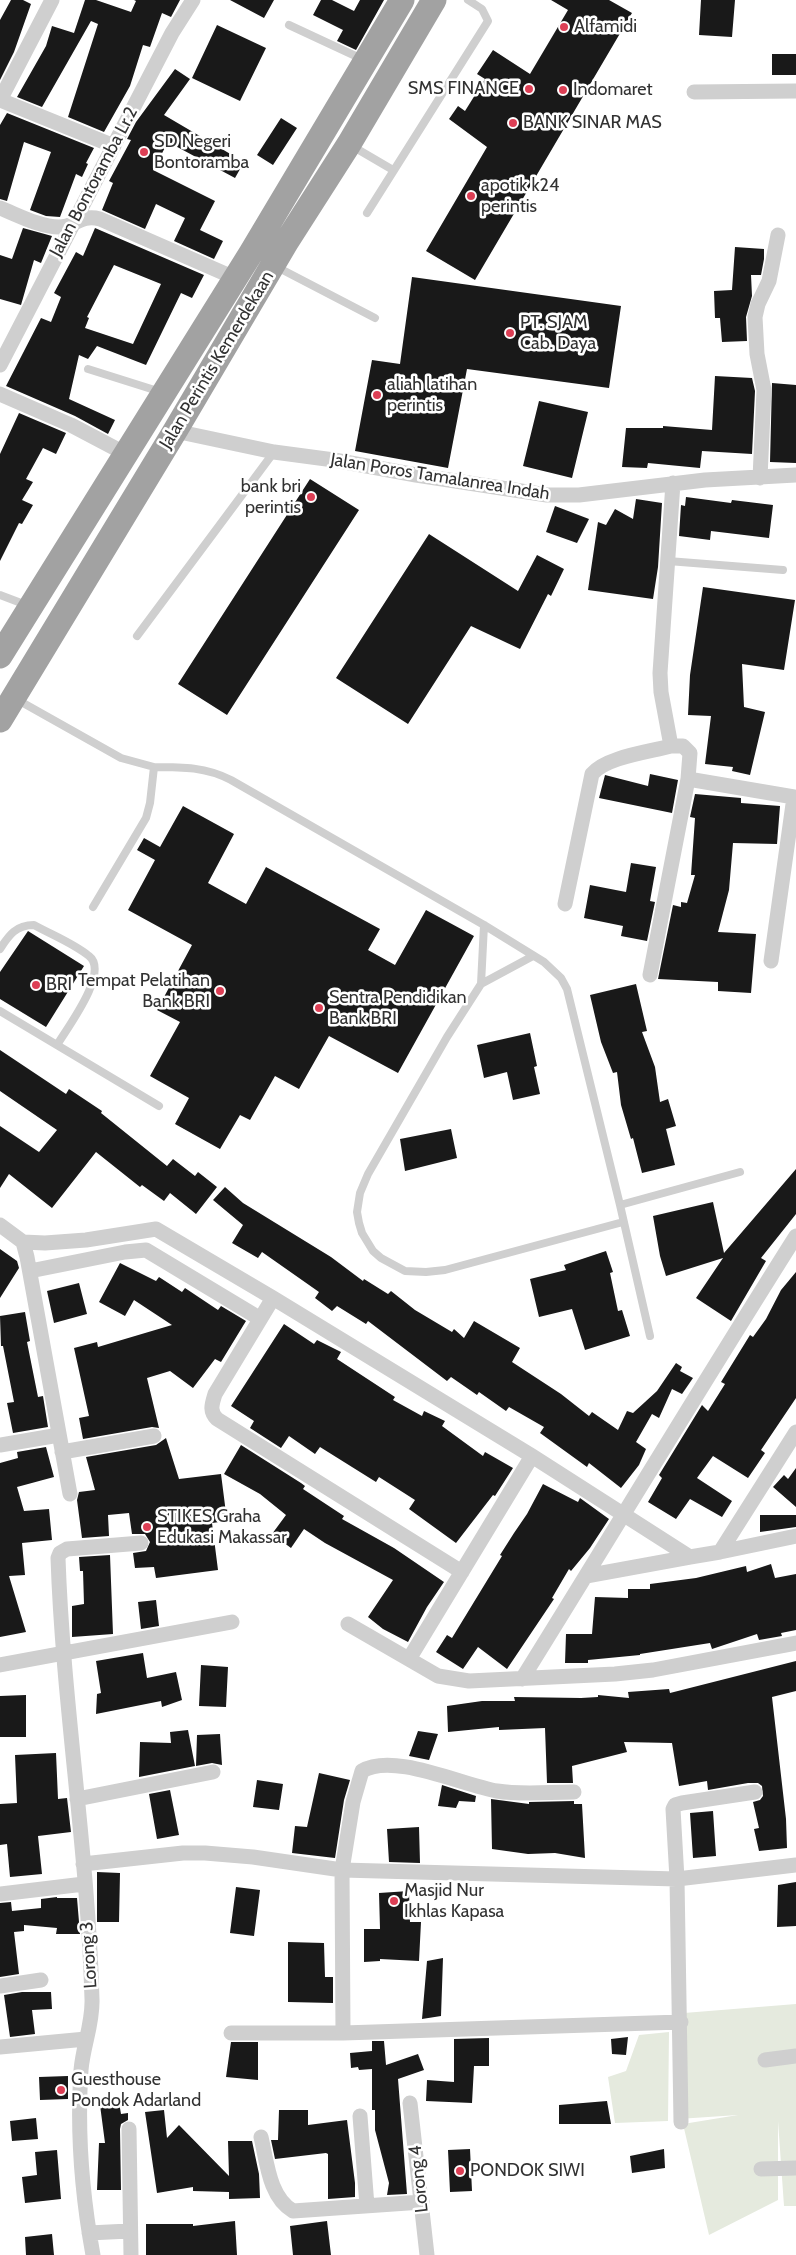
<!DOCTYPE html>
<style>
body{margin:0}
canvas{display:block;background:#fff}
</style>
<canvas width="796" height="2255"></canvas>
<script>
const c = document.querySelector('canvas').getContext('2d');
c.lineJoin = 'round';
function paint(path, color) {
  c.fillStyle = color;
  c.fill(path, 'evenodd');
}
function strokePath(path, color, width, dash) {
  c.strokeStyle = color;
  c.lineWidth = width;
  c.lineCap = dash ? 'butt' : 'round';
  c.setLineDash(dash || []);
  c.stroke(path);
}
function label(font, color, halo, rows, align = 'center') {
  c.font = font + ' Cabin,sans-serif';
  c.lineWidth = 5;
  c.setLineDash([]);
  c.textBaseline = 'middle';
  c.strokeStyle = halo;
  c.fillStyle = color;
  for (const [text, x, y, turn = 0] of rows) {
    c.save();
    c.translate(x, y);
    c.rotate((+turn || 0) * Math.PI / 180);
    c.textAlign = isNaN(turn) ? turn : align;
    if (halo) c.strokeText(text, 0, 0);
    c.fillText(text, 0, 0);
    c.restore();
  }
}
const green = new Path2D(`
 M796,2004V2206H784L778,2121V2200L709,2235L683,2124L738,2115L678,2119L684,2013Z
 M669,2032L668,2121L615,2123L608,2077L626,2071L639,2035Z`);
const building = new Path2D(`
 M11,0H23L31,4L14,52L0,80V20Z
 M85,0H96L131,12L136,1L134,0H180L171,17L162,13L150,47L143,45L130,86L104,132L68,117L98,24L91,21L42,107L17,97L46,46L52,26L74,33Z
 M230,0H274L264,18Z
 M321,0H332L354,11L360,0H384L356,50L337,41L343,30L313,15Z
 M551,0H609L632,13L475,280L426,251L487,147L449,119L458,106L465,111L485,79L477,74L493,50L530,74L568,10Z
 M701,0H735L732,37L699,35Z
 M217,25L266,48L240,101L192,78Z
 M772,54H796V75H772Z
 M175,69L190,79L164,115L244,162L235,178L168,142L153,170L215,201L200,230L223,241L214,259L174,241L185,218L156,204L145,229L102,210L113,183L109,181L131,140L127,139L136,122Z
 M7,113L94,148L86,163L88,164L82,177L76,174L60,217L46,216L30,210L51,152L24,142L7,201L0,199V125Z
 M281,118L297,128L273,165L257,155Z
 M23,228L52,236L41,263L34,260L21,305L0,299V255L12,259Z
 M95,228L204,275L192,298L181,293L146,365L97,346L88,359L79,355L69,399L115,420L108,434L75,416L6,386L41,318L51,322L61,297L54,293L76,252L83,256ZM114,265L161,284L133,344L85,328L89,318L87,317Z
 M735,247L764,249V259L761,275H751L752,296L746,317L747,341L722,342L720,318H715L714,291L732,290Z
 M412,277L621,306L609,388L467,369L448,468L355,451L372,360L400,364Z
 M715,376L752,378L755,391L752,454L702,451L700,468L648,463L647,468L622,467L626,428H663V426L712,430Z
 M772,383L796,385V463L770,462Z
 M539,401L588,412L572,478L523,466Z
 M19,413L66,433L56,454L43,448L26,479L33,482L22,500L33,505L22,524L19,523L0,561V454Z
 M310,479L359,510L227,715L178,684Z
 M686,497L731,503L732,500L773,505L769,538L711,531L710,540L679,536L681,505L685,506Z
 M636,499L662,503L658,567L653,599L588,590L598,522L606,525L615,509L633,519Z
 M555,506L589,519L577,543L546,532Z
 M429,534L518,591L537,555L564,569L551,596L548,594L520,649L471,626L408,724L336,678Z
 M703,587L795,600L784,670L742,664L744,707L765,712L750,775L732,771L733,767L705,764L711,716L688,715L690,675Z
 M650,774L678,780L672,813L599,798L605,775L648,786Z
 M695,794L741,798V803L780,806L777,844L733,843L729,890L718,932L756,934L751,993L718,991V982L658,979L673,905L681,907V902L687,903L695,875H691L695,818L690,817Z
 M183,806L234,834L208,883L246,904L266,867L380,929L368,950L395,965L426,910L474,936L398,1073L329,1036L299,1089L275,1076L250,1120L240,1115L220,1149L175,1124L189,1098L150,1076L180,1022L157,1010L192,945L128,910L155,860L137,850L144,838L160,847Z
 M631,863L656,867L650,901L655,902L647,941L621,936L623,926L584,918L590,885L626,892Z
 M28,931L84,966L46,1027L0,999V972Z
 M636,984L647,1031L642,1032L655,1067L660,1102L668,1099L676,1126L666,1129L675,1165L642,1173L633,1138L631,1139L621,1105L617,1072L613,1073L601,1042L590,995Z
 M530,1033L537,1066L534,1067L540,1094L513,1100L507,1072L484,1078L477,1045Z
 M0,1050L66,1094L69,1089L102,1111L101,1113L167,1166L173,1159L195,1176L198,1172L217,1187L196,1214L170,1193L164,1201L142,1185L140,1187L96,1152L52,1208L9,1174L0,1188V1126L39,1152L57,1130L0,1091Z
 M451,1129L457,1158L405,1171L400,1139Z
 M796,1169V1214L761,1258L766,1261L731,1321L696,1298L723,1258L666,1276L660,1256L653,1216L713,1202L724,1253Z
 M225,1187L243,1203L331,1257L363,1281L364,1279L388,1294L391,1291L415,1310L452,1332L454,1329L464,1338L474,1321L520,1348L512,1362L561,1394L589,1416L592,1412L618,1430L627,1411L633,1413L657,1391L676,1363L682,1367L680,1371L693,1378L682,1394L672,1389L659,1418L652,1414L636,1442L646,1449L639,1465L621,1488L589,1463L587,1467L540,1433L544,1427L509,1407L506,1411L479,1392L477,1395L451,1377L447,1381L368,1321L366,1324L337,1306L332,1311L315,1298L319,1292L262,1252L258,1258L232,1243L243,1225L213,1200Z
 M0,1249L17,1261L19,1268L0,1298Z
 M606,1251L613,1272L610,1273L618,1311L622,1310L630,1336L585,1350L572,1309L539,1317L530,1279L566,1270L564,1265Z
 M120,1263L156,1281L159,1277L182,1292L185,1288L218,1310L221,1306L246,1321L221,1362L215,1359L193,1388L170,1371L147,1378L159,1428L152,1427L83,1439L79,1418L89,1416L74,1348L97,1342L98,1347L172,1325L134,1300L125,1316L99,1302Z
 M796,1272V1398L761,1450L765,1453L748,1478L713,1456L697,1478L732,1501L722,1517L690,1499L676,1519L648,1502L662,1478L659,1475L702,1405L708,1411L725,1384L721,1382L750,1335L753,1337L766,1319L781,1290Z
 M79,1283L87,1314L54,1323L47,1291Z
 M25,1312L30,1341L27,1342L38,1397L43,1396L48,1427L13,1433L7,1403L14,1402L3,1346H1L0,1316Z
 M284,1324L314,1344L317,1340L341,1352L337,1359L395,1397L393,1400L422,1416L424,1411L445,1421L442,1426L483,1456L485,1452L513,1468L495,1496L493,1495L456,1543L409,1509L415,1500L379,1477L376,1482L320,1447L315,1454L289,1436L281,1448L250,1428L254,1421L231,1406Z
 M166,1438L179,1479L221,1474L227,1521L212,1523L218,1570L156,1578L154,1567L135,1568L133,1553L146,1551L150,1542L145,1534H132L129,1513L108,1515L109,1536L82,1538L77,1500L79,1492L95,1490L86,1457L156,1445Z
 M241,1445L301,1483L305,1486L303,1489L344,1516L342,1519L394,1548L444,1582L427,1607L408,1642L383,1629L368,1617L393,1580L325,1543L304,1529L291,1548L272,1534L286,1515L260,1494L224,1474Z
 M46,1447L54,1477L17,1487L24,1511L49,1509L52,1540L22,1543L25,1575L9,1576L26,1632L0,1637V1463L18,1458L17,1452Z
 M796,1468V1507L773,1487L784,1475L788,1479Z
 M543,1484L578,1502L580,1498L609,1519L590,1548L571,1571L569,1569L552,1598L554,1599L507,1669L478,1647L463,1669L436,1652L447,1635L452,1638L502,1556L500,1555L514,1533L527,1514Z
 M760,1515H796V1527L760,1532Z
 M110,1555L113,1634L72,1637V1606L84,1604L83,1571H80L79,1557Z
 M771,1564L775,1578L796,1574V1630L781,1633L782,1636L759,1640L757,1634L712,1649L710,1643L640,1654V1655L588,1660V1663H565L566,1634H592L595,1597L628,1598V1589H650V1584L696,1578L746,1566L747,1572Z
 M156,1600L159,1626L141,1629L138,1602Z
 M143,1653L147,1678L176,1672L182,1700L162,1707L161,1701L96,1714L97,1694L101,1693L96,1661Z
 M796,1661V1691L772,1697L786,1819L787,1848L759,1851L754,1829L759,1828L753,1802L760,1800L763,1796L762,1786L758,1783H748L708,1790L707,1781L679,1786L672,1743L624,1742L627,1752L572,1766L573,1783H547L545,1728L499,1730V1727L448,1732L447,1706L482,1701H515L514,1697L581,1698L598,1697V1695L629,1698L628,1692L669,1689L670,1693Z
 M201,1665L228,1667L226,1707L199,1706Z
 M26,1695V1737H0V1696Z
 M188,1730L195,1766L139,1777L140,1742L171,1743L170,1732Z
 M418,1731L438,1734L429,1760L409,1756Z
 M220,1734L222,1765L212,1763L196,1766L197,1735Z
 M56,1753L58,1799L67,1798L71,1832L38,1836L42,1874L10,1877L7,1844L0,1845V1804L17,1803L15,1755Z
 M319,1773L350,1780L344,1800L335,1858L292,1853L295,1826L307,1827Z
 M257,1780L283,1784L279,1810L253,1807Z
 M442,1785L476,1796L475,1802L459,1801L456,1808L438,1806Z
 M170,1790L179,1835L157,1839L149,1794Z
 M491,1799L529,1804V1802L574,1801V1804H582L585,1858L555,1853L528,1854L492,1849Z
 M713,1811L716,1856L693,1858L690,1813Z
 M419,1827L420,1863L389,1862L387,1829Z
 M97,1872L120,1873L119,1922H97Z
 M796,1882V1926L777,1927L778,1885Z
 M236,1887L260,1890L254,1936L230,1933Z
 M409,1891L410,1922H421L419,1961L380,1959V1961L364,1962V1929H380L379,1893Z
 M57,1897V1898H77L80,1934H56L57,1928L24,1925V1931L14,1932L19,1974L0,1977V1903L11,1902L12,1911L41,1908V1899Z
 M288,1942L324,1943L325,1977H333V2003L288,2002Z
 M443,1958L441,2016L422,2019L427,1961Z
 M22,1992H51L52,2009L32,2010L35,2034L10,2037L4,1995Z
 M628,2037L626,2055L612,2054L611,2039Z
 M489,2038V2066H474L472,2103L426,2101L427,2080L454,2082V2039Z
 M372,2041H384L386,2065L418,2054L424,2070L398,2079L407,2194L387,2195L389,2183L375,2130V2110H372V2069L359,2070L358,2067L351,2068L350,2053L372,2051Z
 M231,2042H258V2080L226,2077Z
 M68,2076V2099L40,2100L39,2077Z
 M607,2101L611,2124H559V2105Z
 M119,2102L121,2114L128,2113V2120L121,2124L120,2129L121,2190H97L99,2143H105L100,2105Z
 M164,2110L167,2138L179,2125L229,2176L228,2141H252L259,2174L260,2198L229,2199V2192L193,2191V2187L157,2193L145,2112Z
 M279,2110H308V2125L347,2120L355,2183V2197L328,2199V2154L326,2153L275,2159L271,2140H278Z
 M36,2118L38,2139L12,2141L10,2121Z
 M470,2149L472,2191L450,2192L448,2150Z
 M664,2149L665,2168L632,2173L630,2156Z
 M57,2150L61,2199L25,2203L22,2177L37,2175L35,2152Z
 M235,2221L237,2255H146V2224H193V2226Z
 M327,2221L331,2255H293L290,2226Z
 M52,2234L54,2255H26L25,2237Z`);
const service = new Path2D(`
 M289,25L362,59
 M352,146L393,170
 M367,213L488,21L482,9L468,0
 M275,266L375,318
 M88,369L161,392
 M668,561L783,570
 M0,595L29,606
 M137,636L274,452
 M16,699L121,758L154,767
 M93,907L146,818L150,803L154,767C183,767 206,767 231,780L484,925L544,962L561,978L567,989L620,1205L650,1336
 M0,949C9,935 16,925 34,925C52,935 73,943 89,956C110,972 67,1028 57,1045
 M533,956L481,984L447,1037L368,1174L360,1193L357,1212L359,1223L362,1233L373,1251L381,1258L405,1271L426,1272L445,1270L623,1222
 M481,984L484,925
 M0,1011L159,1106
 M620,1205L740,1172`);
const minor = new Path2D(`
 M694,92L796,91
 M0,100L114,146
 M0,100L52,0
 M0,208C18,215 40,227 59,227C75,227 80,214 100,219L235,278
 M0,365L172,33L193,0
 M0,394L71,425L126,454
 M175,431L274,452L334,460L416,475L547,495H579L705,480L796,475
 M760,478L764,390L757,354L755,317L758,304L769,281L778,235
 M673,483L660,673L661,692L671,746H683L690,753L688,779L794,797L771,961
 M565,904L592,774C606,757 649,752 671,746
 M650,975L688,779
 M0,1225L23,1242L27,1257L70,1494
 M23,1242L45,1243L86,1240L156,1229L273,1298L532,1456L690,1557L720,1552L796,1432
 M30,1271L125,1252L146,1250L259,1318
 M273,1298L215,1394C212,1404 209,1411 217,1419L462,1572
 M0,1445L59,1435
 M62,1452L154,1436
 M720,1552L796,1536
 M586,1576L690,1557
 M348,1624L438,1676L469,1681L615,1674L653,1670L796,1643
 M409,1659L532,1456
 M0,1665L232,1622
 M522,1679C614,1531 703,1383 796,1236
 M574,1792C548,1792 522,1795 497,1791C462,1785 393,1752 362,1771L353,1802L342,1870L343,2033L681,2022
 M77,1799L213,1772
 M83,1864L183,1853H205L253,1857L342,1870L677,1879L796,1865
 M0,1894L84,1884
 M0,1986L41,1980
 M231,2033H343
 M0,2047L86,2039
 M765,2060L796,2056
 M410,2103L427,2255
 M360,2116L367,2206
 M681,2122L677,1879L673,1809L675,1805L682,1803L755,1792
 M129,2129L131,2255
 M261,2137C267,2162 269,2197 293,2211L422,2202
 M761,2169L796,2168
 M89,2233L129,2231
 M93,2255C82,2195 77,2131 81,2070C83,2046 93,2023 92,1999C88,1852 63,1705 58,1558L60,1553L67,1549L141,1543`);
const trunk = new Path2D(`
 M0,656L251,253L402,0
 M0,720L175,431L287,241L349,144L434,0`);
const markers = [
 [564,27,5,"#dd3f55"],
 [529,89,5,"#dd3f55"],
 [563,90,5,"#dd3f55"],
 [513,123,5,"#dd3f55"],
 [144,152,5,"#dd3f55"],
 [471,196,5,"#dd3f55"],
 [510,333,5,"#dd3f55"],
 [377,395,5,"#dd3f55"],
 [311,497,5,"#dd3f55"],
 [36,985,5,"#dd3f55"],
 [220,991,5,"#dd3f55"],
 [319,1008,5,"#dd3f55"],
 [147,1527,5,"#dd3f55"],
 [394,1901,5,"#dd3f55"],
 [61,2090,5,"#dd3f55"],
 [460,2171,5,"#dd3f55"]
];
const poiNames = [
 ["Alfamidi",574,27],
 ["SMS FINANCE",519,89,"right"],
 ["Indomaret",573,90],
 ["BANK SINAR MAS",523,123],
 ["SD Negeri",154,142],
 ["Bontoramba",154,163],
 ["apotik k24",481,186],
 ["perintis",481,207],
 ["PT. SJAM",520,323],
 ["Cab. Daya",520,344],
 ["aliah latihan",387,385],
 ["perintis",387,406],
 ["bank bri",301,487,"right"],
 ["perintis",301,508,"right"],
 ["Tempat Pelatihan",210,981,"right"],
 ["Bank BRI",210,1002,"right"],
 ["BRI",46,985],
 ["Sentra Pendidikan",329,998],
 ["Bank BRI",329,1019],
 ["STIKES Graha",157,1517],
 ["Edukasi Makassar",157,1538],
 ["Masjid Nur",404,1891],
 ["Ikhlas Kapasa",404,1912],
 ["Guesthouse",71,2080],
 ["Pondok Adarland",71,2101],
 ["PONDOK SIWI",470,2171]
];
const streetNames = [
 ["Jalan Bontoramba Lr.2",94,182,-62],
 ["Jalan Perintis Kemerdekaan",217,360,-59],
 ["Jalan Poros Tamalanrea Indah",440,477,9],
 ["Lorong 3",89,1955,-94],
 ["Lorong 4",419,2179,-96]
];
paint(green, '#e5eade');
paint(building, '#191919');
strokePath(service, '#cfcfcf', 8);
strokePath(minor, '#cfcfcf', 15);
strokePath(trunk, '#a2a2a2', 25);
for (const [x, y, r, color] of markers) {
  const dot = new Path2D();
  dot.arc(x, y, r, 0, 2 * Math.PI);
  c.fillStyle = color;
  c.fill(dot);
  strokePath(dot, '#fff', 2);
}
label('18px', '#323232', '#fff', poiNames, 'left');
label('18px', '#323232', '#fff', streetNames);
</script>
